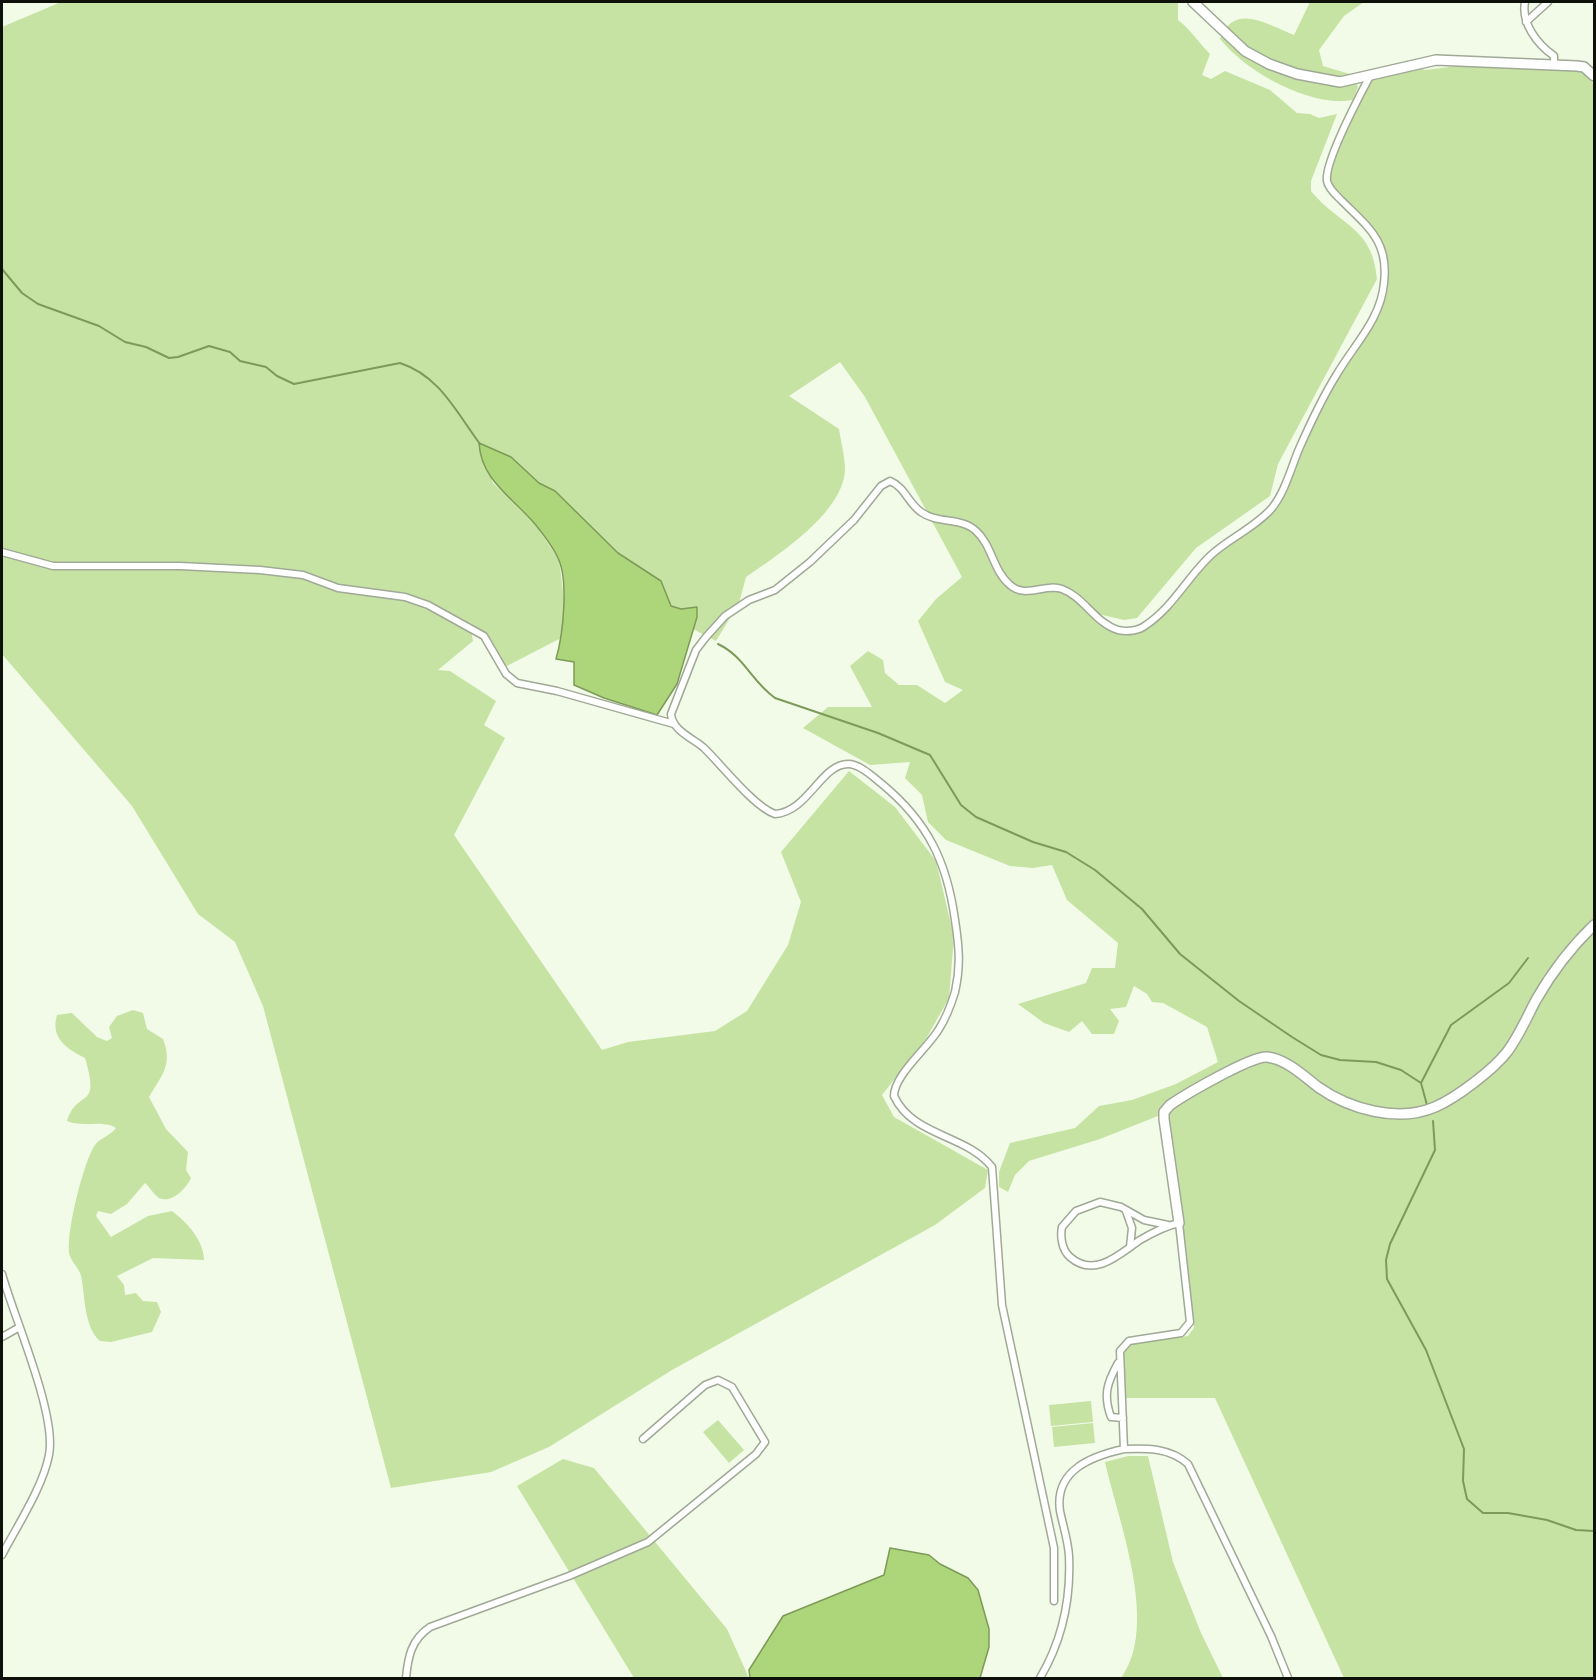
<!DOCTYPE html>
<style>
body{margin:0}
#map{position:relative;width:1596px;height:1680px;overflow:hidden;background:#f2fbe7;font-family:Commissioner,sans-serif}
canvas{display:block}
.frame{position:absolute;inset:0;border:3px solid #0e110a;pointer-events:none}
</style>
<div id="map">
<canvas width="1596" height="1680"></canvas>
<div class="frame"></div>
</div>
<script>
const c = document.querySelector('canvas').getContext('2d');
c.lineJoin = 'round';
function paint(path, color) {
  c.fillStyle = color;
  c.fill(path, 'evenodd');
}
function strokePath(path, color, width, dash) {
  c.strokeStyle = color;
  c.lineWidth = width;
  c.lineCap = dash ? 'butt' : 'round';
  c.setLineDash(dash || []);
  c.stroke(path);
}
const green = new Path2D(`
 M61,2H1178V20C1191,30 1198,42 1210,54L1202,75L1211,79L1225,71L1270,90L1297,113L1310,114L1319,118L1337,114L1311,181V191C1340,226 1373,227 1377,279L1278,464L1270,496L1196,548L1137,618L1124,620L1094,613L1119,630L1144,628L1209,557L1265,514L1279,498L1306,432L1381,301L1382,248L1327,181L1328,168L1370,76L1413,65L1425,70L1457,66L1583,71L1594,85V1678H1344L1215,1398H1126L1123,1357L1127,1346L1137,1342L1188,1336L1194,1328L1168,1112L1100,1139L1029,1161L1015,1175L1008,1192L999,1187V1172L1010,1143L1075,1128L1099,1106L1132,1100L1176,1084L1218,1062L1207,1027L1163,1003L1152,1002L1147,994L1134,986L1126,1007L1110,1009L1119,1021L1114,1034H1092L1082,1021L1069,1032L1044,1023L1018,1004L1086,983L1092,968H1115L1118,943L1067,900L1052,865L1033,868L1010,866L946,840L928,822L922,795L905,778L910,762L870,765L803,728L828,707H872L850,666L868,651L883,660L885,673L899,685H917L945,703L963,690L945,682L918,621L936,599L962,577L865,397L840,362L789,396L839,429C841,442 845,457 845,470C843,513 778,555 746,577L739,603L716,641L693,629L697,617L671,606L660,581L618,553L555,491L539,483L511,457L479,443L493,483L535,524L559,560L564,599L563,637L503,668L489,642L471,629L473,641L438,670L450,671L496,701L484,725L505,738L454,835L602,1050L628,1042L715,1031L747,1011L788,945L801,902L781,852L849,771L895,807L936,861L954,937L949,998L926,1039L882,1095L894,1117L988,1170L985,1188L935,1225L672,1370L549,1447L491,1472L391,1488L263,1006L235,942L198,914L132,806L2,654V27Z
 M1310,2H1364L1344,16L1319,50L1323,66L1353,75L1358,87L1353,100C1311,108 1246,72 1220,39C1234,2 1267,24 1294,35Z
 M133,1010L143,1013L147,1029L163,1039C173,1065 162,1075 149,1097L166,1129L188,1152L186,1170L191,1178C186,1189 171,1204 159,1198C153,1194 150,1187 145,1183L127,1204L111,1214L98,1211L96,1216L111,1237L148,1216L172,1211C187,1222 204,1241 204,1260L153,1258L117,1276L124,1285L125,1295L136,1293L143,1301L157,1302L161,1312L152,1332L111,1342L100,1341C85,1328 85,1300 82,1281C81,1269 74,1266 70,1256C64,1239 84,1160 95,1145C100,1138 110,1136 116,1128C102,1119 83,1128 67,1121C78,1087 101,1112 85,1058C67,1049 50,1038 57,1015L72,1013L97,1037L107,1041L112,1038L109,1027L117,1016Z
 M1091,1401L1093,1422L1051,1426L1049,1405Z
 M718,1420L744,1450L729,1463L703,1432Z
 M1093,1423L1095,1443L1054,1447L1052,1427Z
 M1128,1456H1148L1173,1562L1201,1633L1223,1678H1121C1160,1625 1118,1521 1105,1462Z
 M563,1459L594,1468L727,1629L749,1678H634L517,1486Z`);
const water = new Path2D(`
 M479,443L511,457L539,483L555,491L618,553L661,581L671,606L681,609L697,607V617L677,684L657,715L604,698L574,685V662L556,659C563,635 569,581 558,558C553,547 543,534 535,524C512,497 481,480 479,443Z
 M890,1548L929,1555L940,1564L968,1578L978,1590L989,1629V1647L980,1678H750L749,1670L783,1616L884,1575Z`);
const stream = new Path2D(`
 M2,269L22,293L38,304L99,326L125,342L146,347L169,358L178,357L209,346L230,352L240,361L266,367L277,376L294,384L400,363C440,376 456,412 480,444
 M718,644C745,657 751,681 775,698L878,733L930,755L961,805L976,817L1033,842L1066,852L1095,870L1142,909L1180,954L1239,1001L1292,1037L1321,1055L1340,1060L1376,1062L1401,1070L1421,1083L1427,1105
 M1421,1083L1451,1025L1509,983L1528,958
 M1433,1121L1435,1150L1390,1244L1386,1260L1387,1279L1426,1350L1464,1449L1463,1481L1467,1499L1483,1513H1508L1547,1520L1576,1530L1594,1531`);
const street = new Path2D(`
 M1525,2C1521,23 1537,44 1554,56V66
 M1526,22L1548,2
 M2,552L53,566H180L260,570L303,575L338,588L405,597L428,605L484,636L506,674L517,683L557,691L674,724
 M1126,1211L1132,1228L1130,1247
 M2,1274C14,1318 57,1414 49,1455C43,1487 17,1526 2,1555
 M2,1337L18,1328
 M1118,1363C1107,1383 1103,1395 1111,1417L1123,1418
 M1124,1449C1148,1448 1170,1448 1188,1464L1271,1636L1288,1678
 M1054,1601V1548L1002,1305L992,1167C966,1134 913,1137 894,1096C894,1075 928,1048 939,1029C946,1018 951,1005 955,992C961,966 959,946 955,920C947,862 928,822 882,784C873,777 860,764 848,764C821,764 808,812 775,814C754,807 721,764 703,747C692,738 672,730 671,714L696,650L706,637L725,616L749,600L775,590L810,562L854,520L881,486L890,481C905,487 908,503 921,512C937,524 962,517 976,531C992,545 993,571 1010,585C1026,599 1045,583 1062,589C1084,597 1095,623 1118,630C1127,632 1139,631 1146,625C1172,608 1187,578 1210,556C1228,539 1256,527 1272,508C1285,492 1291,468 1299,449C1310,424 1322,398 1337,374C1354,345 1381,319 1384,283C1389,241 1368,227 1341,200C1336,195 1328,188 1327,181C1324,162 1360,95 1370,76
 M406,1678C408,1657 411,1640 430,1627L569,1576L648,1542L756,1454L765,1442L732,1387L718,1380L705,1385L643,1439
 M1040,1678C1062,1641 1071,1600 1069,1556C1068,1540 1063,1526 1060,1511C1054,1470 1092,1456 1124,1449L1120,1351L1129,1341L1181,1333L1190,1322L1179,1223C1165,1226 1152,1233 1140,1240C1121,1253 1095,1279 1070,1257C1062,1250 1060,1237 1062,1227L1076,1211L1100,1202L1121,1207L1144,1220L1168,1225`);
const secondary = new Path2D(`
 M1193,2L1245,51L1269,64L1297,74L1340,82L1436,60L1577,66L1584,67L1594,76
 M1179,1223L1164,1119V1112L1170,1105C1186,1094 1251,1056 1267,1057C1286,1059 1304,1076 1318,1087C1349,1109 1398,1123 1435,1107C1456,1098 1493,1070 1507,1052C1519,1036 1527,1017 1536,1000C1552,972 1571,947 1594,925`);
paint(green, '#c6e3a4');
paint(water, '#add579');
strokePath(water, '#7d9a58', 1.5);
strokePath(stream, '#7d9a58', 2);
strokePath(street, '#a0a996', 9);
strokePath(secondary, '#a0a996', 12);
strokePath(street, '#fff', 6);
strokePath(secondary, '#fff', 9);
</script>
